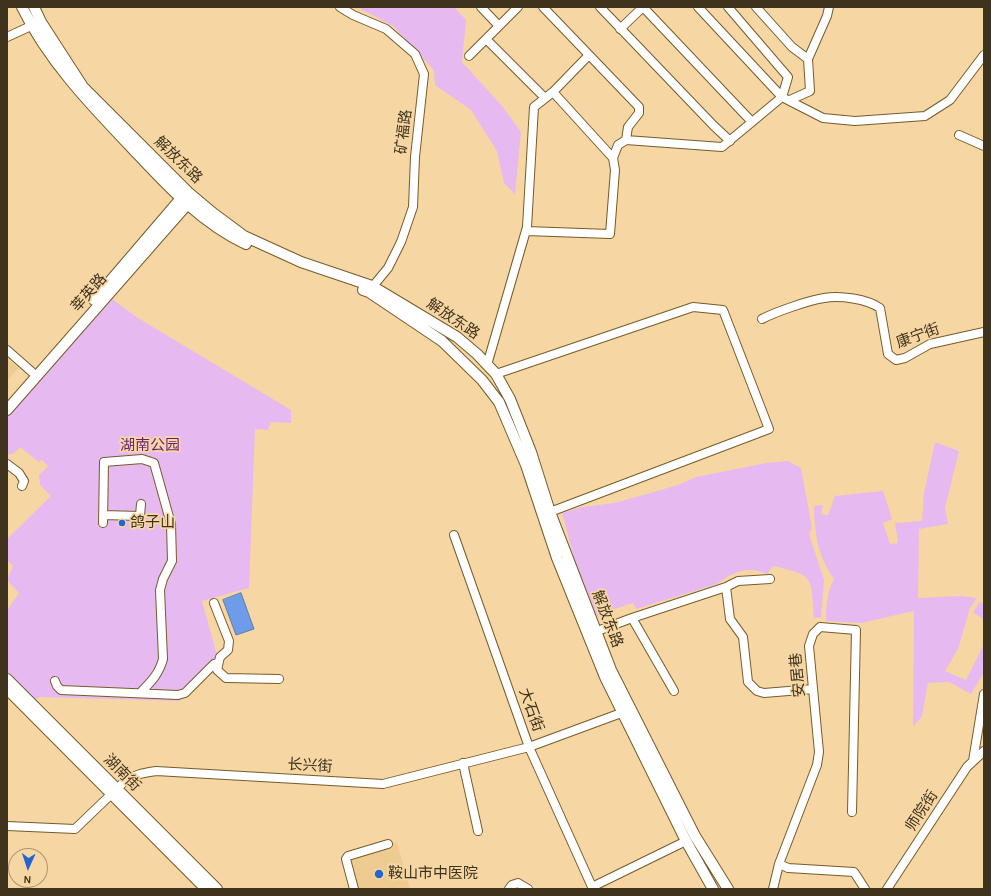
<!DOCTYPE html>
<meta charset="utf-8">
<style>
body{margin:0}
#map{position:relative;width:991px;height:896px;overflow:hidden;background:#f6d7a3;font-family:Karla,sans-serif}
canvas{display:block}
.frame{position:absolute;inset:0;border:8px solid #3f331e;pointer-events:none}
.north{position:absolute;left:8px;top:848px;width:40px;height:40px;box-sizing:border-box;background:#f6d7a3;border:1px solid #ad956e;border-radius:50%;rotate:183deg;font-size:11px;font-weight:700;line-height:16px;text-align:center;color:#3f331e}
.north::after{content:'';display:block;margin:auto;width:14px;height:18px;background:#2365d1;clip-path:polygon(50% 0,100% 100%,50% 72%,0 100%)}
</style>
<div id="map">
<canvas width="991" height="896"></canvas>
<div class="frame"></div>
<div class="north">N</div>
</div>
<script>
const c = document.querySelector('canvas').getContext('2d');
c.lineJoin = 'round';
function paint(path, color) {
  c.fillStyle = color;
  c.fill(path, 'evenodd');
}
function strokePath(path, color, width, dash) {
  c.strokeStyle = color;
  c.lineWidth = width;
  c.lineCap = dash ? 'butt' : 'round';
  c.setLineDash(dash || []);
  c.stroke(path);
}
function label(font, color, halo, rows, align = 'center') {
  c.font = font + ' Karla,"Noto Sans SC",sans-serif';
  c.lineWidth = 3.5;
  c.setLineDash([]);
  c.textBaseline = 'middle';
  c.strokeStyle = halo;
  c.fillStyle = color;
  for (const [text, x, y, turn = 0] of rows) {
    c.save();
    c.translate(x, y);
    c.rotate((+turn || 0) * Math.PI / 180);
    c.textAlign = isNaN(turn) ? turn : align;
    if (halo) c.strokeText(text, 0, 0);
    c.fillText(text, 0, 0);
    c.restore();
  }
}
const built = new Path2D(`
 M7,358L18,368L7,381Z
 M397,842L410,889H356L349,859Z`);
const green = new Path2D(`
 M357,7H454L466,20L462,62L502,106L521,132L515,194L504,183L497,151L471,110L435,85L434,70L393,26Z
 M112,299L138,318L291,410V423L271,422L268,430L255,429L249,588L202,601L218,659L190,683L180,701L40,697L34,700L7,674L8,609L19,593L7,580L13,566L7,560V539L51,496L40,485L39,475L48,466L42,460L39,462L20,447L13,454H7V415Z
 M935,442L959,451L945,508L948,524L919,529L918,598L961,596L977,598L970,608L958,649L945,671L966,680L984,644V672L971,694L949,682L928,683L922,716L913,727L914,611L861,623L826,621C826,607 827,592 834,579C817,554 815,536 814,506L823,505L821,514L828,515L835,496L883,491L892,519L883,523L890,544L898,543L895,523L922,521L924,493Z
 M788,461L801,468L812,528L809,534L824,580L821,617L814,618C811,577 815,575 773,566L767,574C749,565 732,572 717,584L636,609L633,603L608,611L604,618L597,616L577,569L562,513L582,507L615,503L678,485L696,477L766,463Z
 M980,602L984,604V620L973,612Z`);
const water = new Path2D(`
 M241,593L254,629L236,635L223,600Z`);
const minor = new Path2D(`
 M340,7L353,15L386,29L415,54L424,74L415,157L413,207L401,242L388,268L369,291
 M481,7L499,26
 M543,7L639,107V113L628,127L626,140
 M600,7L713,125L730,141
 M643,7L752,122
 M698,7L782,97
 M728,7L788,77L782,97
 M756,7L792,47L808,59
 M620,29L643,7
 M7,37L31,26
 M486,39L545,98
 M469,56L518,7
 M553,92L589,55
 M790,100L810,91L808,59L827,16L829,7
 M959,135L984,146
 M613,158L618,145L626,140L722,147L782,97L823,118L855,121L925,116L950,100L984,55
 M762,319C775,312 810,300 824,298C840,295 867,299 880,308L888,354L896,360L905,358L930,344L984,332
 M7,350L32,372
 M487,365L527,227L534,107L553,92L613,158L615,170L610,234L526,231
 M496,374L693,307L723,310L769,429L550,512
 M7,464L19,473L24,481L22,486
 M103,515L140,516L141,504
 M103,523L104,462L142,459L154,463L171,524L172,561L163,579L160,590L163,659C159,674 151,682 140,693
 M454,535L529,747L593,889
 M726,587L730,619L743,637L748,682L757,691L764,693L813,689
 M214,603L229,641L228,650L220,657L217,670L226,678L279,679
 M632,618L674,691
 M592,633L632,618L726,587L738,581L770,579
 M55,681L57,686L61,690L178,695L185,693L214,664L217,663
 M973,761L984,694
 M463,763L478,831
 M7,826L75,829L124,782C135,774 143,773 156,771L383,784L529,747L624,712
 M779,864L788,868L854,872L865,889
 M592,887L686,841
 M354,889L346,859L348,856L388,844
 M509,889L512,885L518,883L528,889
 M773,889L779,864L817,765L819,752L809,646L813,634L820,627L856,630L852,812
 M887,889L967,767L984,751`);
const major = new Path2D(`
 M22,7C48,60 89,103 129,145C164,182 199,222 246,244
 M34,7L41,22L83,87L188,192L213,213L244,236L301,262L372,286L457,337L477,354L496,374L510,399L531,452L550,512L611,670L695,836L728,889
 M363,290L369,292L442,341L482,380L499,402L526,465L557,558L605,677L686,841L713,889
 M94,300L183,196
 M7,410L192,199
 M7,679L217,889
 M7,689L206,889`);
const markers = [
 [122,523,4,"#2365d1"],
 [379,874,5,"#2365d1"]
];
const streetNames = [
 ["矿福路",404,132,-83],
 ["解放东路",178,160,44],
 ["莘英路",89,293,-49],
 ["解放东路",453,319,34],
 ["康宁街",918,336,-20],
 ["解放东路",607,619,69],
 ["安居巷",798,675,-95],
 ["大石街",531,710,70],
 ["长兴街",310,766,3],
 ["湖南街",122,773,45],
 ["师院街",922,811,-57]
];
const parkNames = [
 ["湖南公园",150,446]
];
const poiNames = [
 ["鸽子山",130,523],
 ["鞍山市中医院",388,874]
];
paint(built, '#eecb90');
paint(green, '#e7b9f1');
paint(water, '#6e9ce8');
strokePath(water, '#607cab', 1);
strokePath(minor, '#765b2a', 10);
strokePath(major, '#765b2a', 12);
strokePath(minor, '#fff', 8);
strokePath(major, '#fff', 10);
for (const [x, y, r, color] of markers) {
  const dot = new Path2D();
  dot.arc(x, y, r, 0, 2 * Math.PI);
  c.fillStyle = color;
  c.fill(dot);
  strokePath(dot, '#f6d7a3', 1.5);
}
label('15px', '#3f331e', '#f6d7a3', streetNames);
label('15px', '#691f78', '#f6d7a3', parkNames);
label('15px', '#3f331e', '#f6d7a3', poiNames, 'left');
</script>
